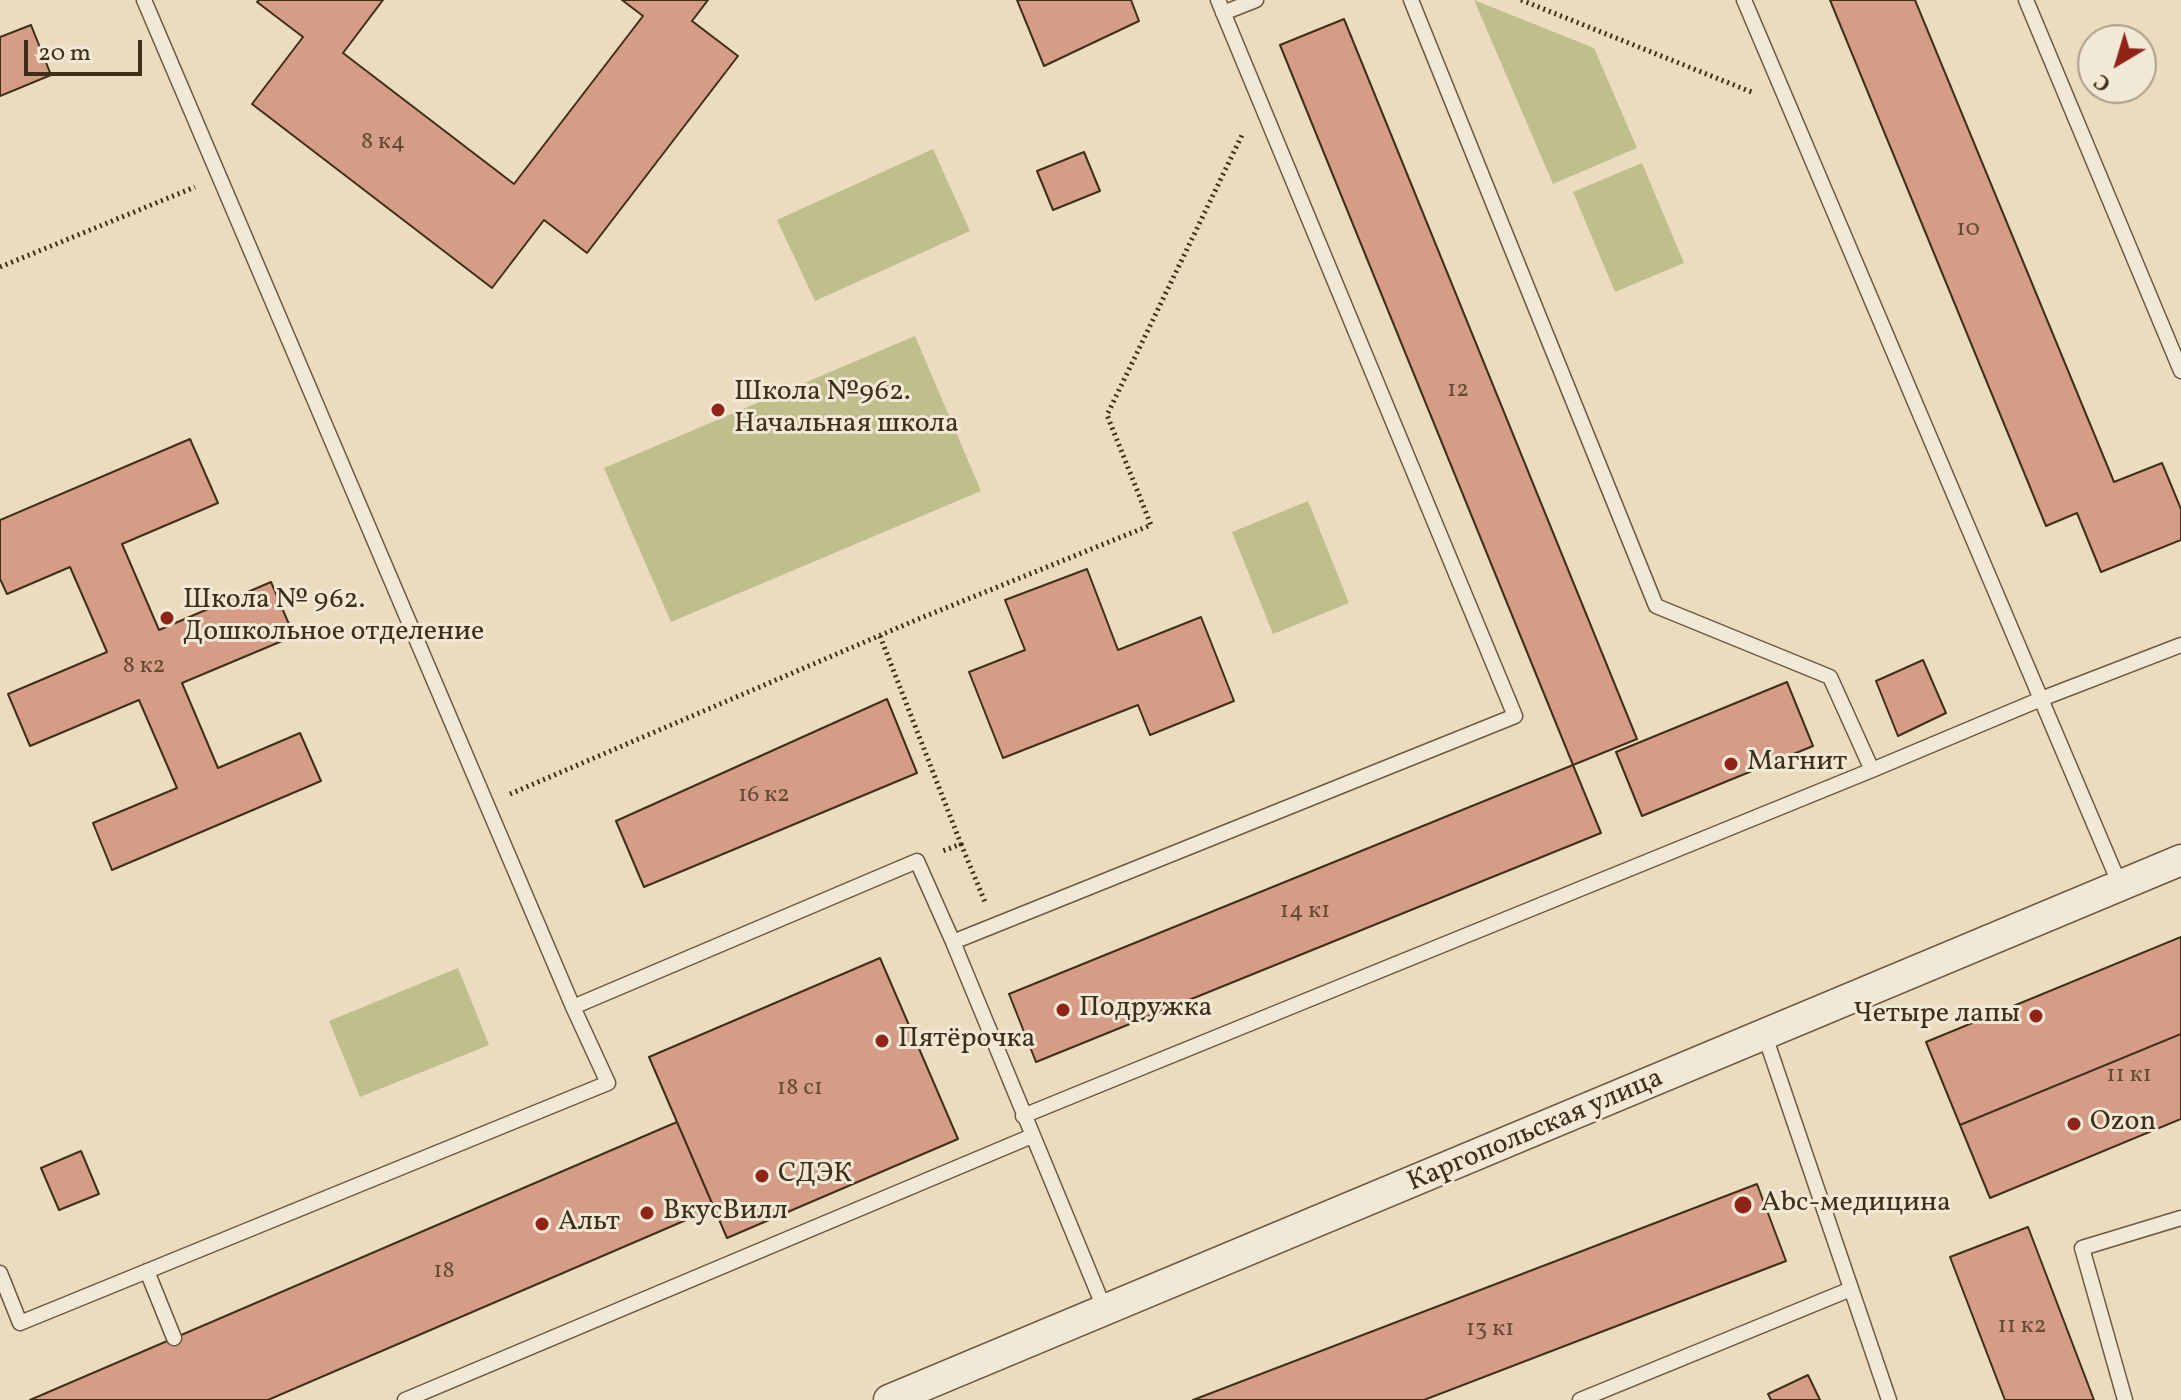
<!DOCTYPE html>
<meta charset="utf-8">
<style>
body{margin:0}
#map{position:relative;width:2181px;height:1400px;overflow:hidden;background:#ebdcc0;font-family:Vollkorn,serif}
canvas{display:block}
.north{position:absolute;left:2077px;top:24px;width:80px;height:80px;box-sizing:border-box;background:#f2e8d6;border:2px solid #ab9e8a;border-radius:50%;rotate:218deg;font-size:22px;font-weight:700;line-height:32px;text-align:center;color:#402f17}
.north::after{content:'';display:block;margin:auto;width:28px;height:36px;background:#8f2418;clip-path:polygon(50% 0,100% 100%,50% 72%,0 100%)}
.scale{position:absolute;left:24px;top:40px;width:118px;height:36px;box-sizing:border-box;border:4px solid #402f17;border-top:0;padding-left:10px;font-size:24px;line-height:28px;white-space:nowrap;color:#402f17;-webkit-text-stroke:6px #f2e8d6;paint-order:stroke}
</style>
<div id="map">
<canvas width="2181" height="1400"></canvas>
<div class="north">С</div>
<div class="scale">20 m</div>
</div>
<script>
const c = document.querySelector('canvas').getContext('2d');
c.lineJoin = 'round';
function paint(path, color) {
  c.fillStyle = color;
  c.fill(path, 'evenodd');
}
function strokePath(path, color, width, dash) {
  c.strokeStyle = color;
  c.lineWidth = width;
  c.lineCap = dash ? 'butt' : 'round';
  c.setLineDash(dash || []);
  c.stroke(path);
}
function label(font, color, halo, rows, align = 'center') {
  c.font = font + ' Vollkorn,serif';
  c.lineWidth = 6;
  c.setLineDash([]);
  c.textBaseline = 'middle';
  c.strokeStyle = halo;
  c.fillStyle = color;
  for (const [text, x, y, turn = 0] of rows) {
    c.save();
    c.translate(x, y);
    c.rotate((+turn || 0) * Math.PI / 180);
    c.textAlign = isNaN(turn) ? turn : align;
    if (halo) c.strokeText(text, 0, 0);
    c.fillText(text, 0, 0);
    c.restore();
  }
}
const green = new Path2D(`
 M1474,0L1594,48L1637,148L1553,184Z
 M933,149L970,231L815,301L777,220Z
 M1642,163L1684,263L1615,292L1573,192Z
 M915,336L981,491L671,622L604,468Z
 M1308,501L1349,603L1273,634L1232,532Z
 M458,968L489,1045L360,1097L329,1021Z`);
const building = new Path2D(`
 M259,0H383L343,53L514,184L643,16L622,0H708L692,21L738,56L587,253L544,220L492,288L252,104L303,37L257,2Z
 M1017,0H1131L1139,21L1044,66Z
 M1830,0H1915L2114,482L2162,463L2181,509V540L2101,572L2077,513L2046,526Z
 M1344,19L1637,739L1573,765L1280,45Z
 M31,25L51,75L0,96V37Z
 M1084,152L1100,191L1053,210L1037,171Z
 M190,439L218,503L122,544L159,630L271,582L294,636L182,683L218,768L300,733L321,781L112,870L93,823L177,788L139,700L30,746L8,694L107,652L70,567L7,594L0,579V520Z
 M1087,569L1118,650L1201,617L1234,701L1150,735L1138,705L1003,758L969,672L1025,650L1005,600Z
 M1923,660L1946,713L1898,736L1876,681Z
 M1787,682L1813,746L1642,816L1616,752Z
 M887,699L917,773L644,887L616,821Z
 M1573,765L1601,833L1036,1062L1009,994Z
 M2181,937V1034L1960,1125L1926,1042Z
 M880,958L958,1139L727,1238L649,1057Z
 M2181,1034V1119L1990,1198L1960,1125Z
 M677,1122L714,1208L268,1400H30Z
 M81,1151L99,1194L59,1210L41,1168Z
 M1757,1184L1786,1261L1424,1400H1193Z
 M2028,1227L2094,1400H2005L1950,1257Z
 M1808,1375L1820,1400H1771L1768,1394Z`);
const path = new Path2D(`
 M1521,0L1754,93
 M0,267L195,187
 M880,636L961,844L940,852
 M510,794L916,620L1151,525L1107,415L1243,133
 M961,844L985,902`);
const lane = new Path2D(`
 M144,0L573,1007L917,861L953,942
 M1411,0L1656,606L1830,677L1872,770L2041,699L2181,645
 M1744,0L2120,885
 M2026,0L2181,371
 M1223,13L1256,0
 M1765,1036L1889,1400
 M1023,1116L1872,770
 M147,1271L174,1338
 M0,1273L20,1323L608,1083L573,1007
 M1105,1310L953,942L1515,716L1218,0
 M405,1400L1032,1136
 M1580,1400L1851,1289
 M2125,1400L2082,1248L2181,1218`);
const street = new Path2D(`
 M889,1400L2181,860`);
const markers = [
 [718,410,8,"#8f2418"],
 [167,618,8,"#8f2418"],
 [1731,764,8,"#8f2418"],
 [1063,1010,8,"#8f2418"],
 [2036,1016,8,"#8f2418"],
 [882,1041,8,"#8f2418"],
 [2074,1124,8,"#8f2418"],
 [762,1176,8,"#8f2418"],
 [1743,1205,10,"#8f2418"],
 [647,1213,8,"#8f2418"],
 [542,1224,8,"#8f2418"]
];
const numberNames = [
 ["8 к4",383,144],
 ["10",1968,231],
 ["12",1458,392],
 ["8 к2",144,668],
 ["16 к2",764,797],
 ["14 к1",1305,913],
 ["11 к1",2129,1077],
 ["18 с1",800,1090],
 ["18",444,1273],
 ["11 к2",2022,1328],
 ["13 к1",1490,1331]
];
const poiNames = [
 ["Школа №962.",734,394],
 ["Начальная школа",734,426],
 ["Школа № 962.",183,602],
 ["Дошкольное отделение",183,634],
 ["Магнит",1747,764],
 ["Подружка",1079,1010],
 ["Четыре лапы",2020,1016,"right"],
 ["Пятёрочка",898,1041],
 ["Ozon",2090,1124],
 ["СДЭК",778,1176],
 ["Abc-медицина",1761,1205],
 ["ВкусВилл",663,1213],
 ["Альт",558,1224]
];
const streetNames = [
 ["Каргопольская улица",1536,1132,-23]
];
paint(green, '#c0be8d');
paint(building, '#d59c88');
strokePath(building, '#402f17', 2);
strokePath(lane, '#6b5a41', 17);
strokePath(street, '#6b5a41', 33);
strokePath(path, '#402f17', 5, [2, 4]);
strokePath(lane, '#f2e8d6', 14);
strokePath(street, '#f2e8d6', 30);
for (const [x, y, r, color] of markers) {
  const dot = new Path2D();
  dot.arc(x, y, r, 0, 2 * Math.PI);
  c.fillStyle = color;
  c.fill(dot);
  strokePath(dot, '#f2e8d6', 3);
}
label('24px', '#654a33', null, numberNames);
label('28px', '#402f17', '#f2e8d6', poiNames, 'left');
label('28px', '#402f17', '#f2e8d6', streetNames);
</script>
